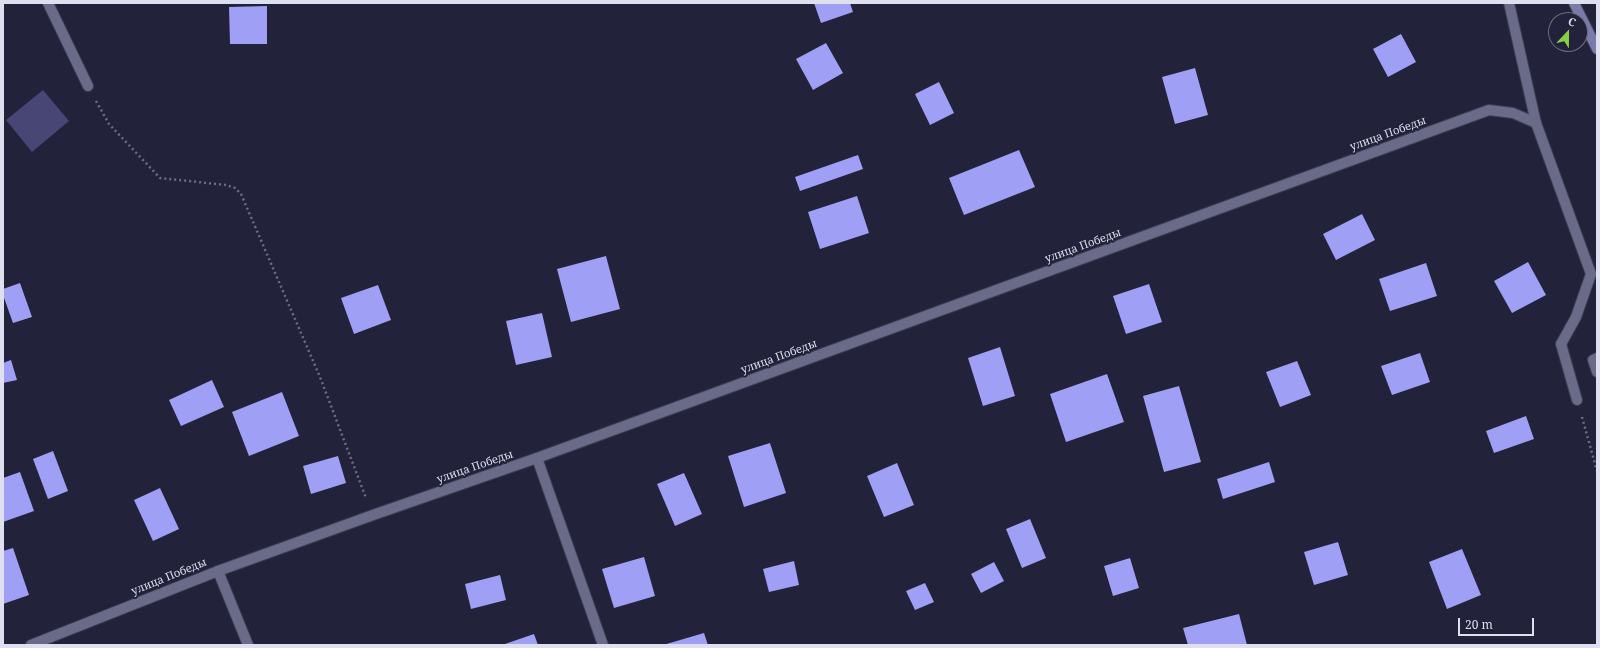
<!DOCTYPE html>
<meta charset="utf-8">
<style>
body{margin:0}
#map{position:relative;width:1600px;height:648px;overflow:hidden;background:#22223a;font-family:"Noto Serif",serif}
canvas{display:block}
.frame{position:absolute;inset:0;border:4px solid #dedfef;pointer-events:none}
.north{position:absolute;left:1548px;top:12px;width:40px;height:40px;box-sizing:border-box;background:#22223a;border:1px solid #6d6e82;border-radius:50%;rotate:22deg;font-size:11px;font-weight:700;line-height:16px;text-align:center;color:#dedfef}
.north::after{content:'';display:block;margin:auto;width:14px;height:18px;background:#88cf49;clip-path:polygon(50% 0,100% 100%,50% 72%,0 100%)}
.scale{position:absolute;left:1458px;top:618px;width:76px;height:18px;box-sizing:border-box;border:2px solid #dedfef;border-top:0;padding-left:5px;font-size:12px;line-height:14px;white-space:nowrap;color:#dedfef;-webkit-text-stroke:3px #22223a;paint-order:stroke}
</style>
<div id="map">
<canvas width="1600" height="648"></canvas>
<div class="frame"></div>
<div class="north">С</div>
<div class="scale">20 m</div>
</div>
<script>
const c = document.querySelector('canvas').getContext('2d');
c.lineJoin = 'round';
function paint(path, color) {
  c.fillStyle = color;
  c.fill(path, 'evenodd');
}
function strokePath(path, color, width, dash) {
  c.strokeStyle = color;
  c.lineWidth = width;
  c.lineCap = dash ? 'butt' : 'round';
  c.setLineDash(dash || []);
  c.stroke(path);
}
function label(font, color, halo, rows, align = 'center') {
  c.font = font + ' "Noto Serif",serif';
  c.lineWidth = 4;
  c.setLineDash([]);
  c.textBaseline = 'middle';
  c.strokeStyle = halo;
  c.fillStyle = color;
  for (const [text, x, y, turn = 0] of rows) {
    c.save();
    c.translate(x, y);
    c.rotate((+turn || 0) * Math.PI / 180);
    c.textAlign = isNaN(turn) ? turn : align;
    if (halo) c.strokeText(text, 0, 0);
    c.fillText(text, 0, 0);
    c.restore();
  }
}
const green = new Path2D(`
 M43,90L69,121L32,152L6,120Z`);
const building = new Path2D(`
 M814,3H850L853,12L821,23Z
 M267,6V44H230L229,7Z
 M1401,34L1416,62L1388,77L1373,49Z
 M826,43L843,73L813,90L796,59Z
 M1195,68L1208,115L1175,124L1162,77Z
 M939,82L954,113L930,125L915,94Z
 M1019,150L1035,187L964,215L949,178Z
 M858,155L863,169L800,191L795,177Z
 M857,196L869,233L820,249L808,212Z
 M1362,214L1375,240L1336,260L1323,234Z
 M606,256L620,309L571,322L557,269Z
 M1528,262L1546,295L1512,313L1494,281Z
 M1426,263L1437,296L1390,311L1379,279Z
 M20,283L32,317L13,323L3,295V289Z
 M1149,284L1162,322L1126,334L1113,296Z
 M378,285L391,320L354,334L341,298Z
 M542,313L552,357L516,365L506,321Z
 M1000,347L1015,396L983,406L968,358Z
 M1420,353L1430,382L1392,395L1381,366Z
 M11,360L17,380L3,383V363Z
 M1297,361L1311,395L1280,407L1266,372Z
 M1107,374L1124,422L1066,442L1050,394Z
 M212,380L224,407L181,426L169,400Z
 M1179,386L1201,462L1164,472L1143,396Z
 M282,392L299,436L249,456L232,412Z
 M1526,416L1534,439L1494,453L1486,431Z
 M770,443L786,493L744,507L728,456Z
 M53,451L68,491L48,499L33,459Z
 M338,456L346,483L311,494L303,466Z
 M1269,462L1275,482L1223,499L1217,479Z
 M897,463L914,505L884,517L867,476Z
 M20,472L34,511L3,522V478Z
 M684,473L702,514L675,526L657,484Z
 M160,488L179,529L153,541L134,500Z
 M1030,519L1046,558L1022,568L1006,529Z
 M1338,542L1348,575L1314,585L1304,552Z
 M13,548L29,595L3,604V551Z
 M1462,549L1481,595L1447,609L1429,562Z
 M644,557L655,596L614,608L602,569Z
 M1130,558L1139,588L1113,596L1104,566Z
 M794,561L799,585L769,592L763,569Z
 M994,562L1004,581L981,593L971,574Z
 M500,575L506,600L471,609L465,584Z
 M925,583L934,602L915,610L906,591Z
 M1239,614L1247,645H1188L1183,628Z
 M704,633L708,645H663Z
 M534,634L538,645H502Z`);
const path = new Path2D(`
 M96,101L109,124L160,178L226,185L235,188L241,194L320,377L366,498
 M1582,417L1597,471`);
const lane = new Path2D(`
 M48,3L88,86
 M1536,123L1591,274L1576,317L1561,344
 M1597,358L1593,360L1597,372
 M537,458L603,645
 M218,571L248,645`);
const street = new Path2D(`
 M1509,3L1536,123
 M1561,344L1577,400
 M31,645L218,571L373,515L537,458L1489,110L1513,113L1536,123`);
const secondary = new Path2D(`
 M1574,3L1597,49`);
const streetNames = [
 ["улица Победы",1388,134,-20],
 ["улица Победы",1083,246,-20],
 ["улица Победы",779,357,-20],
 ["улица Победы",475,467,-19],
 ["улица Победы",169,577,-22]
];
paint(green, '#474675');
paint(building, '#9f9ff5');
strokePath(lane, '#3e3d52', 12);
strokePath(street, '#3e3d52', 12);
strokePath(secondary, '#3e3d52', 12);
strokePath(path, '#6d6d82', 2.5, [2, 3]);
strokePath(lane, '#6a6b88', 10);
strokePath(street, '#6a6b88', 10);
strokePath(secondary, '#7a7aab', 10);
label('11px', '#dedfef', '#22223a', streetNames);
</script>
